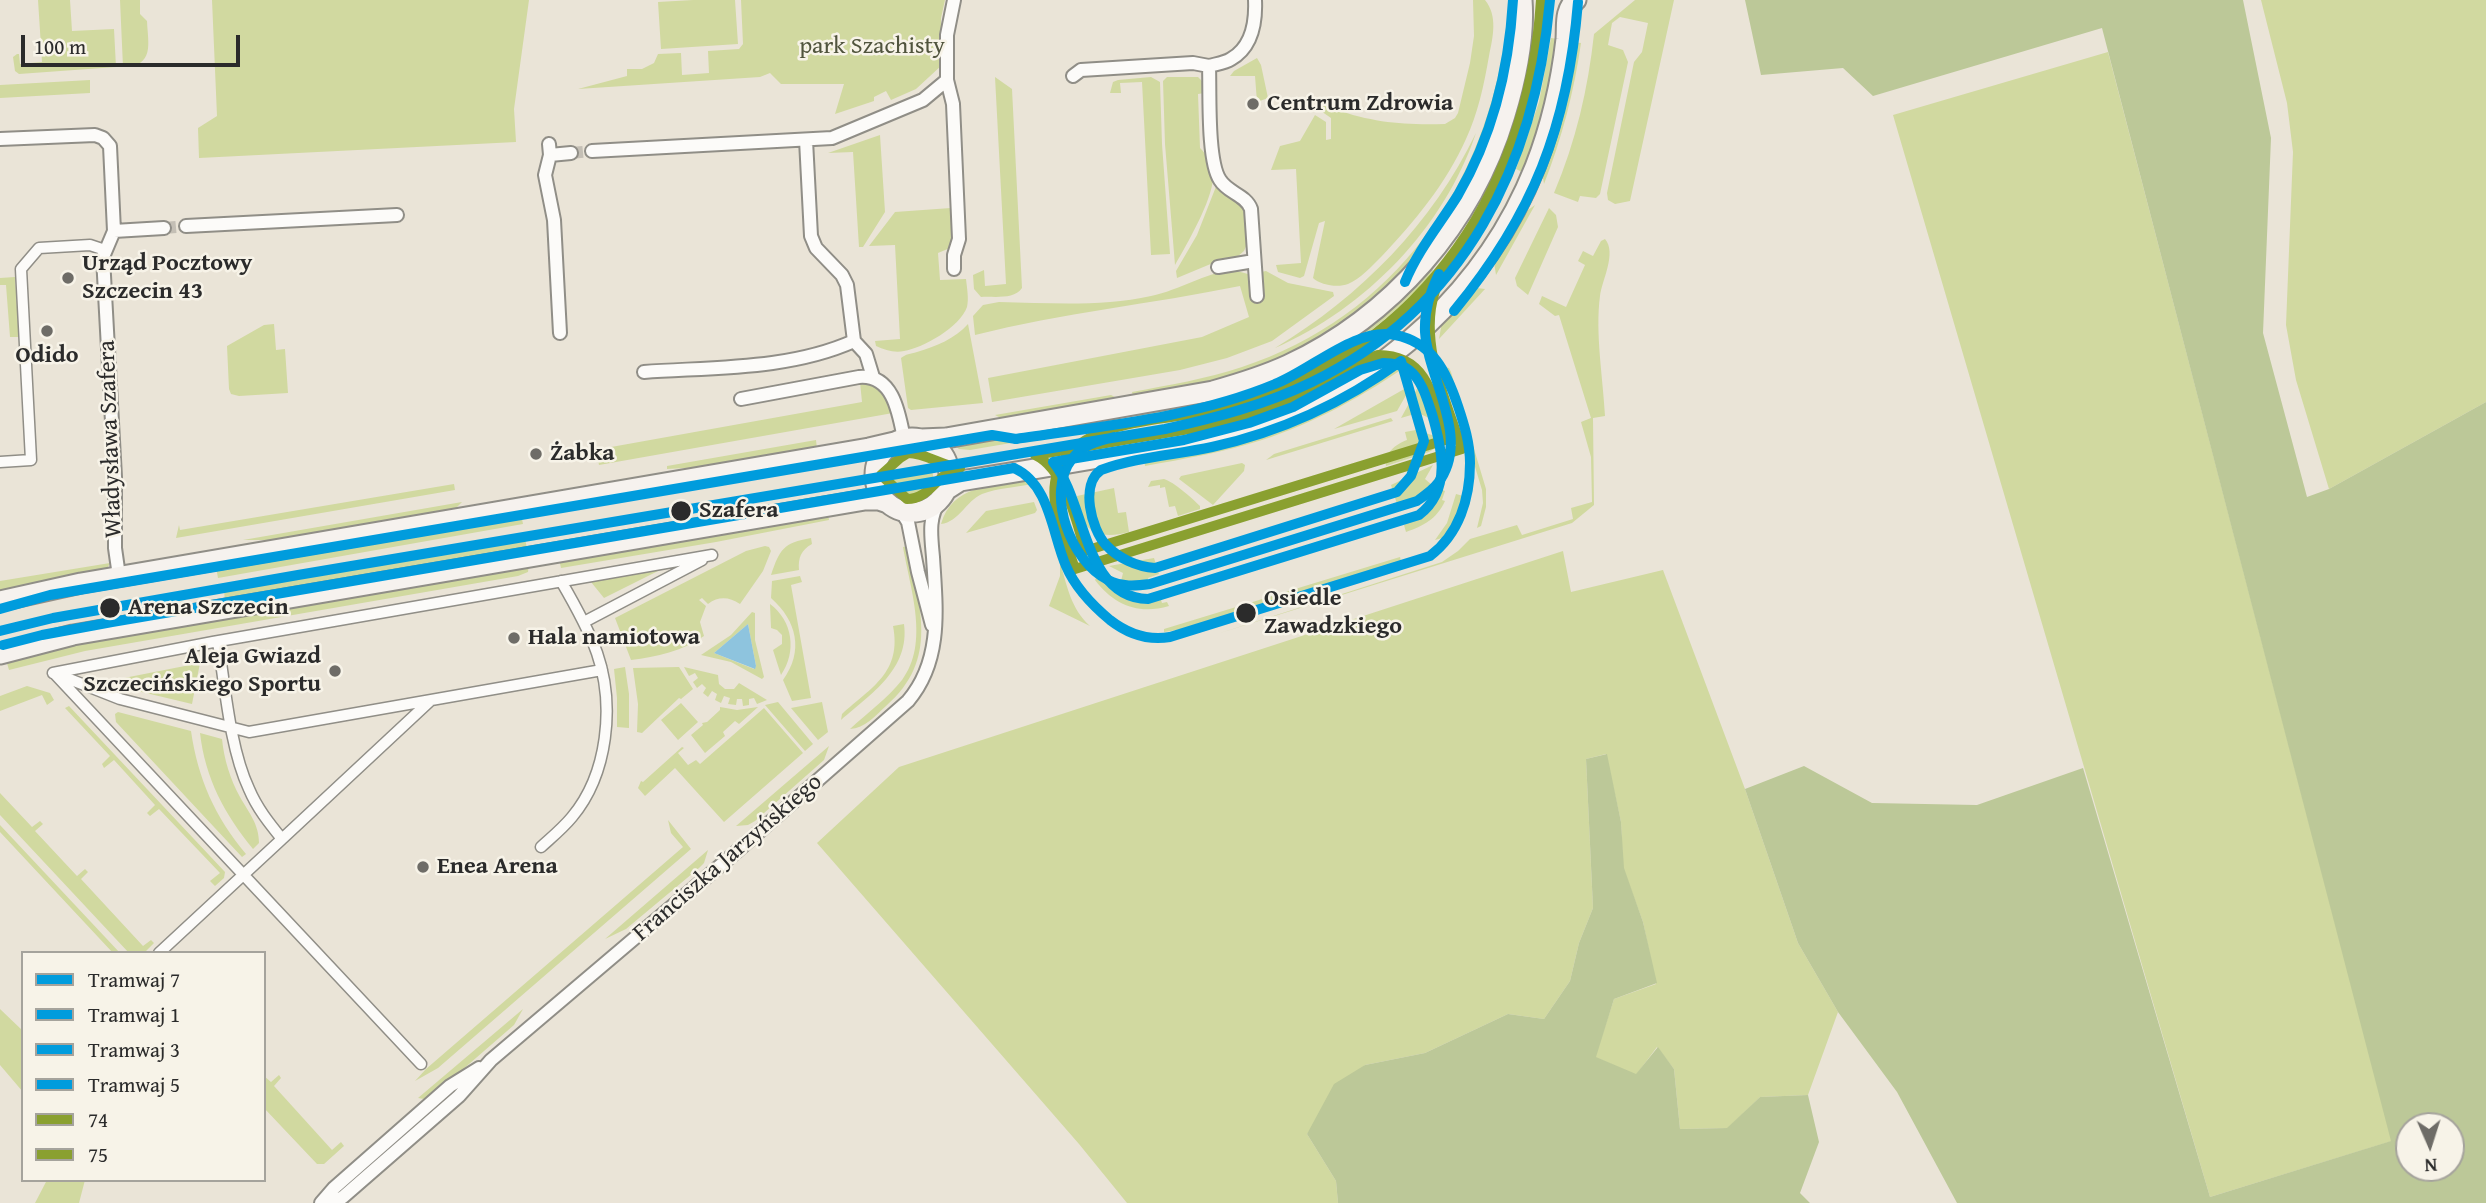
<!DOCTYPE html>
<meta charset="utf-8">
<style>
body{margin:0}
#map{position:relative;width:2486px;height:1203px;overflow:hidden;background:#eae4d7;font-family:"Gentium Book Plus",serif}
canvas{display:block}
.legend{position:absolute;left:21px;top:951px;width:245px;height:231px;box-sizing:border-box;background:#f7f3e8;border:2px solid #a5a39c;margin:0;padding:9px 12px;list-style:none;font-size:21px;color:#2b2b2b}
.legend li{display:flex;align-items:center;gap:14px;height:35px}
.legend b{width:35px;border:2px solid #a5a39c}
.north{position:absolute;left:2395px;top:1112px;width:70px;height:70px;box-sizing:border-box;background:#f7f3e8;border:2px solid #a5a39c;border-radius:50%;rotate:177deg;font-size:19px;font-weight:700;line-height:28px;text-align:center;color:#2b2b2b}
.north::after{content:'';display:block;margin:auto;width:24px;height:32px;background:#6e6c67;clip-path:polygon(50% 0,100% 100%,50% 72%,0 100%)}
.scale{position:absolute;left:21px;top:35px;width:219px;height:32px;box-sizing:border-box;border:4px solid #2b2b2b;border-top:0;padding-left:9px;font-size:21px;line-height:24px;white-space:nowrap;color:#2b2b2b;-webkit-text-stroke:5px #f7f3e8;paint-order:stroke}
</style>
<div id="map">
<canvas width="2486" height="1203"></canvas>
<ul class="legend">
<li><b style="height:9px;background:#009cdd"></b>Tramwaj 7</li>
<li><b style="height:9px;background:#009cdd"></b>Tramwaj 1</li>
<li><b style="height:9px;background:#009cdd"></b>Tramwaj 3</li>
<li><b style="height:9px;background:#009cdd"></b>Tramwaj 5</li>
<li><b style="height:9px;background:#8aa030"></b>74</li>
<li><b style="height:9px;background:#8aa030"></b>75</li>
</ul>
<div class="north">N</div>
<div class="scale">100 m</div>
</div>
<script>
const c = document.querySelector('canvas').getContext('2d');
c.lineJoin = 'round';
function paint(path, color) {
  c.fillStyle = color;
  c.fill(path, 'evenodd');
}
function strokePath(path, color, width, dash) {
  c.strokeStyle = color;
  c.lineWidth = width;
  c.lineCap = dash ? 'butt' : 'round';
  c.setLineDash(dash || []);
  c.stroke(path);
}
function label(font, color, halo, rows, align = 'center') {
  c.font = font + ' "Gentium Book Plus",serif';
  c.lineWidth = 5;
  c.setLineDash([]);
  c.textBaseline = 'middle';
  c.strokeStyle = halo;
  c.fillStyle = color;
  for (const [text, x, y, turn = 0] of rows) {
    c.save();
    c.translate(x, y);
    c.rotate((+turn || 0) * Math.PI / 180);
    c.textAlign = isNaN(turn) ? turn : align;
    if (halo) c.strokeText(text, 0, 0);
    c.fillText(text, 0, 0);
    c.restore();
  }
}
const green = new Path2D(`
 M38,0H70L72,31L114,29L116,67L19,74L15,71L13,57L17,54H19L20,64L42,62Z
 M120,0H140V14L147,21C148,44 155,66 123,67Z
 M212,0H529L514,109L516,142L199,158L198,128L217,116Z
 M693,0H735L738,44L661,49L658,2Z
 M741,0H945L941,18L942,65L916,89L891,100L886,91L874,97V101L835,114L844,84H781L770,73L760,77L578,89L627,76V69H642L654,63L658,54L681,53L682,75L709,73L708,51L739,49L743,44Z
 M1473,0H1485C1498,16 1493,37 1489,56C1484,85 1478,113 1466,139C1446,184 1414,222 1381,257C1372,266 1360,279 1348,284C1338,288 1320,285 1313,278L1325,221L1319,223L1304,276L1300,278L1278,272L1276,265L1301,263L1296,169L1271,170L1280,146L1300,141L1315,115L1326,122V140L1331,139V118L1318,109L1323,99L1332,103L1334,109C1375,123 1403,125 1445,124L1455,118L1458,113L1470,63L1474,36Z
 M1635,0H1674L1630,201L1615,204L1608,200L1607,193L1634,62L1642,52L1648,23L1620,17L1612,23L1608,45L1623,50L1628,62L1600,194L1596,198L1580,196L1578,202L1554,193C1576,141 1588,89 1594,34Z
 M2261,0H2486V402L2329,489L2296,380L2286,325L2293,152L2287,103Z
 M1506,30L1513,31C1500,187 1391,324 1243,375C1208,386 1169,391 1134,399L1132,392C1169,385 1206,379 1242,367C1394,317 1487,185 1506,30Z
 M1528,34L1536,36C1529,80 1519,122 1502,163L1497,161Z
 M1551,38L1558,39L1550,91L1524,173L1516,169L1539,102Z
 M1573,42L1581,43C1574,92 1562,138 1544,184L1542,171Z
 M2108,52L2392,1141L2210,1197L1893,115Z
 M1257,58L1261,65L1268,98L1257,102L1255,76H1230L1234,71Z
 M995,77L1012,89L1022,288C1014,300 994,296 981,297L974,289L973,275L984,270L985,286L1006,284Z
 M1151,77L1160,82L1162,144L1170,254L1151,255L1142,82L1120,83L1121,93H1110L1113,82L1118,80Z
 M1167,77H1198L1203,82L1205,93L1198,94L1200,148C1208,156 1214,166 1213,178C1212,201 1187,244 1175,265L1165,144L1163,81Z
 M90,80V93L0,98V85Z
 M1476,133C1444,228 1366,308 1275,348C1361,296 1432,224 1476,133Z
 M880,135L885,212L863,247H859L853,152L828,153Z
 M1217,184L1243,202L1248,218L1247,244L1244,251L1237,257L1213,263L1177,278L1176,271L1197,235Z
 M1535,205L1496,275L1494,262L1521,215Z
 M951,208L953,237L950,248L938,253L940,280L966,279C967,288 969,299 967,307C960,327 923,348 904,351C894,353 885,350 876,346L875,341L900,339L895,245L869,246L895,212Z
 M1549,208L1556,215L1558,227L1528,295L1517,286L1515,278Z
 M1605,239C1617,253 1602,280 1600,296C1595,333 1603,378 1605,416L1593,418L1594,505L1572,523L1217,634L1442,562L1458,551L1470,539L1517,525L1522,535L1573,519L1571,508L1592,502L1591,457L1581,422L1591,418L1559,315L1555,316L1539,304L1542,296L1566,307L1585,265L1578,261L1583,251L1593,256L1601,241Z
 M1430,268L1434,271C1351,365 1259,401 1138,421L1137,414L1233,394Z
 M1233,270L1248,274L1253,301L1262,299L1261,272L1266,271L1288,283L1333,292L1334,296L1272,341L1227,358L1180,370L992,402L988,378L1202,337L1249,317L1240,286C1152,304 1062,313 975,335L973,316L983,305L999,302C1049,303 1102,307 1151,296C1180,290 1204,273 1233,270Z
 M15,277L19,337H10L6,285H0V278Z
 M1477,288L1485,289L1439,339L1442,322L1472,290Z
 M274,324L276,350L285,349L288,393L239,396L231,394L229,389L227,346L264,325Z
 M968,324L983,403L911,410L908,408L901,358C906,354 910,354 917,352C936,346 955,339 968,324Z
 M1404,362L1411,363C1365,395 1315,423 1262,440C1224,452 1184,459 1145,466L1144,458L1196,449L1395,364Z
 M1445,367L1449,368L1451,372L1486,489V507L1481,526L1477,528L1483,503L1482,490Z
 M1425,374L1435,388L1445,425L1418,413L1401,418Z
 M1324,380L1328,387L1304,399L1233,425L1141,443L1140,436C1205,425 1265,411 1324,380Z
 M869,381L885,391L893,413L599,465L597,455L600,449L862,402L860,382Z
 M1406,388L1409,390L1397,411L1334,429Z
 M1111,395L1117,398L1005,420L995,415Z
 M1120,417L1122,424L970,450L959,449L955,446Z
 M1391,418L1393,421L1266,460L1274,454Z
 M1416,430L1435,436L1438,442L1437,447L1429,452L1386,466C1384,453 1396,444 1407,440L1405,432Z
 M816,440L817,449L705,467L667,469V466Z
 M1242,463L1245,465L1244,471L1213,505L1179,479L1181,476Z
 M1433,465L1425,479L1432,485L1420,495L1397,504L1391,485Z
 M932,471C942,500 891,507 892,477Z
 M1164,479C1174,482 1192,498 1200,506V509L1178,516L1175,506L1169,507L1165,487L1160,488V485L1148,487L1151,481Z
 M1025,480L1033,484C1017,487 998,488 982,494C966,501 959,522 941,524C952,485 992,486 1025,480Z
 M454,484L455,490L176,538L179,525L180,530Z
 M1114,488L1118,513L1126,512L1129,532C1097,541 1079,530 1077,496Z
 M1440,489L1445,491L1442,500L1445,501C1437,519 1423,526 1406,532L1404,525L1423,514Z
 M1456,494L1467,497L1466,514L1456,534L1435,540L1447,523Z
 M462,502L453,511L276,540H243Z
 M1034,502L1037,510L1035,513L966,533L986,511Z
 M521,514L523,524L218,578L216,567Z
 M828,514L829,520L716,542L561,568L559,559Z
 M811,538L812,544C801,550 798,558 799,570L771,575C780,549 783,543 811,538Z
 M525,539L527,548L225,601L224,591Z
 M765,546L769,547L771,551L763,571L740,604C729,597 719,596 708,604L702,598L699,600L706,606L700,622L704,636C682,651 657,657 631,660L615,618L746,551Z
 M908,546C919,607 940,659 886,706C875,716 865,728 850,729C867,713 888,698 902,680C930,643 910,588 903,547Z
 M1563,551L1571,592L1663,570L1745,789L1798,943L1838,1012L1808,1095L1760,1097L1728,1128L1680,1129L1674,1069L1657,1047L1636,1075L1595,1057L1614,999L1656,984L1643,922L1623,868L1621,822L1606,754L1586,759L1593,908L1579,943L1570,981L1544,1019L1508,1014L1425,1053L1365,1065L1307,1134L1336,1181L1338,1203H1127L1079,1144L817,843L899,767Z
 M1400,557L1401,561L1184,629L1164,632V629Z
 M1154,558L1159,574L1148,578L1149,581L1133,583L1121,581L1123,573L1109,566Z
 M1060,562C1067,586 1071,609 1090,626L1049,606L1060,576Z
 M110,563L107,569L102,571L0,593V581Z
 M529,564L528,572L518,576L85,651L9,670L6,660L54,647Z
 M660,570L604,598L591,582Z
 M800,576L802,582L791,585L811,698L792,701L783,680C804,651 797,621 771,598L772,581Z
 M1096,578C1117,591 1135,603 1161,600L1162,603L1167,602L1169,606C1138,615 1114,605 1095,580Z
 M770,604C793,621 797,652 781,675L773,650L782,644V635L777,630L771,628Z
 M752,612L755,613V640L764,677L762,679L731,662L701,655L731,635ZM748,624L756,666L754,669L714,653Z
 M904,624C910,669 871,694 841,720L842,714C872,687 902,672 893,626Z
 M200,663L192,704L125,688L122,683L124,678Z
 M625,667L629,694V728L617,727V698L614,669Z
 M679,667L693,689L681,699L679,698L642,733L637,732L638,704L633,668Z
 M684,667L718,675L719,684L725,689H734L739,683L767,700L757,704L754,698L749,699V705L743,706L742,699H737L736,705L728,704L730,698L724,696L721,703L715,700L717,694L712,691L708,697L703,693L706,688L702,684L697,688L693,682L698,678L695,673L689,676Z
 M27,686L50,693L54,700L47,705L42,695L0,711V696Z
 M778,702L813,744L805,751L765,705Z
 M822,702L828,732L818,740L791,708Z
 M681,703L698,722L678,740L661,720Z
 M69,706L225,872L224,878L215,886L210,881L220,873L159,809L150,816L147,813L155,805L114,760L104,768L102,764L110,756L65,708Z
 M720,707L737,710L758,707L739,724L735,721L723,732L725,736L705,753L691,735L703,725L702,723L707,722L720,710Z
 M764,708L803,753L724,822L675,768L645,796L638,788L641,781L643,782L682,747L684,748L678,753L688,765L696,760L700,764Z
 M118,712L191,731C198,779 215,817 246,854L242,857L116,722L115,714Z
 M200,733L222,739C224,759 230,779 240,797C249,813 259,824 259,843L253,849C225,815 205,778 200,733Z
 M829,746L824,760L755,821L748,825L736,826Z
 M0,793L32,827L40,821L43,824L35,831L77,876L85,869L88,872L81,879L143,946L151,940L154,943L144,953H129L0,815Z
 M668,820L691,849L438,1068L415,1081L426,1069L683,847L671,833Z
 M0,825L120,953H113L0,832Z
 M708,850L704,863L699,868L626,929L605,939Z
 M0,1009L23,1031V1092L0,1065Z
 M523,1009L514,1025L431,1097L424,1099L418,1098Z
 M279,1075L281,1078L274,1086L332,1150L341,1142L344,1146L324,1164H317L264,1108V1076L271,1082Z
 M47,1180H85L79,1203H35Z`);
const forest = new Path2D(`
 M1745,0H2243L2271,138L2263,333L2307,497L2329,489L2486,402V1203H1957L1897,1092L1838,1012L1798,943L1745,789L1804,766L1872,803L1977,805L2083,768L2210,1197L2391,1141L2102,28L1873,96L1843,68L1761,75ZM2409,1126H2451V1168H2409Z
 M1607,754L1621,822L1624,868L1643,922L1657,983L1614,999L1596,1057L1636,1074L1658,1047L1674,1069L1680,1129L1727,1128L1760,1097L1808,1095L1819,1142L1800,1193L1810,1203H1338L1336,1181L1307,1134L1334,1084L1365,1065L1425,1053L1508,1014L1544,1019L1570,981L1579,943L1593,908L1586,759Z`);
const water = new Path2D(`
 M748,624L756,666L755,669L714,653Z`);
const minorTunnel = new Path2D(`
 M571,153L592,151
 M164,228L186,226`);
const pedestrian = new Path2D(`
 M0,462L31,460L21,269L39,248L90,245L105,250
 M584,622L702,560
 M53,673L213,642L712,555
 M54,673L120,699L249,732L602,670
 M54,673L421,1064
 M282,839L430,701
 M541,847C552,837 563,828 572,817C608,774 615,705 597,653C588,628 575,605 561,581
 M159,953L282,839C269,823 257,808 249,789C230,749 225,686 218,642`);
const minor = new Path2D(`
 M1255,0C1256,22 1252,47 1231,59C1225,63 1216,64 1209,66C1210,91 1207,161 1220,180C1228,193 1246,195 1251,209L1257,296
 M1073,76L1081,70L1193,63L1209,66
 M947,80L953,104L959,239L954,255V269
 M0,139L95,135L103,138L110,146L114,231L103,257L115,477V548L119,576
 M806,140L811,236L816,248L842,275L847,285L854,341L866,354L873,377
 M549,144L550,155L545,175L554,220L560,333
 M592,151L832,138L923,100L947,80V35L954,0
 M550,155L571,153
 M186,226L397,215
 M114,231L164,228
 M1218,267L1254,261
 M644,372C714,367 789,370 854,341
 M741,399L859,377C893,374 899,413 904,439
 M895,508L903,514L908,522L918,572L932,625
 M321,1203L334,1188L450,1086L479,1068
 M333,1203L343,1197L459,1096L491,1060L735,853L908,701C943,660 936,607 933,557C931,535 928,518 940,500`);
const secondary = new Path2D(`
 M875 475a37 37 0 1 1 74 0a37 37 0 1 1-74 0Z
 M921,439L946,438L1213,391C1238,384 1264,376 1288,365C1392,316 1472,225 1505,115C1516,79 1525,38 1522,0
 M946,490L960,481C1012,473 1064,464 1116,455C1165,447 1215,440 1262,424C1384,383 1487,288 1535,167C1551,126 1561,83 1566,39C1567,25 1564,10 1576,0
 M0,601L81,583L869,448L899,441
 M0,654L73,635L865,500H879L888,503`);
const bus1 = new Path2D(`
 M1454,265C1447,273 1438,281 1435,291C1418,343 1446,401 1462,449
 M1075,569C1064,536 1040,489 1066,457C1097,418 1170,420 1214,410C1412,363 1529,197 1541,0
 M1075,569L1462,449`);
const bus2 = new Path2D(`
 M1378,355C1429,355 1434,400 1445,440L1085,551C1077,522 1065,469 1035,455L1201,427L1236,418L1291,398L1354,363Z
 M908,453C926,453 942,466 960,468C937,472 931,499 907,499L881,475L900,458Z`);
const tram1 = new Path2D(`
 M1114,437C1098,441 1082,445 1072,459C1045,493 1071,562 1108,580C1122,587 1135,586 1150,584L1417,501C1424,496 1433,490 1438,483C1472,438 1428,380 1425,332C1424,311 1430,292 1439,274
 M0,631L53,618L298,575L1165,429C1215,418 1265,405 1312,382C1465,307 1535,165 1550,0`);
const tram2 = new Path2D(`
 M1014,468C1050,484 1052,534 1066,566C1075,587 1092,605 1110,620C1128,634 1147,641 1170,637L1430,556C1459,534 1470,499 1470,463C1470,443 1464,424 1458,406C1447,373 1433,342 1395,335C1356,327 1311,370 1275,384C1193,418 1102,426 1016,439`);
const tram3 = new Path2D(`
 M1383,363C1392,363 1401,364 1409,370C1422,380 1427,399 1432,414C1442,448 1452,490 1419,515L1148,599C1083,598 1086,501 1053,462L1184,440L1249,423L1293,407L1360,370Z
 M0,609L50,595L992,435L1016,439
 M3,645L42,635L112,622L1014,468`);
const tram4 = new Path2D(`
 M1405,282C1418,250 1440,224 1458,195C1493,135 1509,69 1513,0
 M1454,311C1533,215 1568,126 1578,2
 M1401,361L1424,441L1411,476L1397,492L1155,568C1137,567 1118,558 1106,545C1091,529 1080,484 1101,470C1136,457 1175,455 1212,447C1280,432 1345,402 1401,361Z`);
const markers = [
 [1253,104,7,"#6e6c67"],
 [68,278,7,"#6e6c67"],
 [47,331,7,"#6e6c67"],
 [536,454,7,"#6e6c67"],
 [681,511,11,"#2b2b2b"],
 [110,608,11,"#2b2b2b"],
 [1246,613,11,"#2b2b2b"],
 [514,638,7,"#6e6c67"],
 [335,671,7,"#6e6c67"],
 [423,867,7,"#6e6c67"]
];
const parkNames = [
 ["park Szachisty",872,47]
];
const poiNames = [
 ["Centrum Zdrowia",1267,104],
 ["Urząd Pocztowy",82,264],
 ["Szczecin 43",82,292],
 ["Odido",47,356,"center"],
 ["Żabka",550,454],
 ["Hala namiotowa",528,638],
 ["Aleja Gwiazd",321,657,"right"],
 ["Szczecińskiego Sportu",321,685,"right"],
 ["Enea Arena",437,867]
];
const streetNames = [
 ["Władysława Szafera",111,439,-92],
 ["Franciszka Jarzyńskiego",728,858,-41]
];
const stopNames = [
 ["Szafera",699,511],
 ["Osiedle",1264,599],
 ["Zawadzkiego",1264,627],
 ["Arena Szczecin",128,608]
];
paint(green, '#d1d9a0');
paint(forest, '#bcc898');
paint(water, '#8ec4de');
strokePath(minorTunnel, '#c4bfb5', 12, [12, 6]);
strokePath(pedestrian, '#908e87', 13);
strokePath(minor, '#908e87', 16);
strokePath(secondary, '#908e87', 23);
strokePath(pedestrian, '#fcfbf9', 10);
strokePath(minor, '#fcfbf9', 12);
strokePath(secondary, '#f6f2ee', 19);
strokePath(bus1, '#8aa030', 10);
strokePath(bus2, '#8aa030', 10);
strokePath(tram1, '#009cdd', 10);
strokePath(tram2, '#009cdd', 10);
strokePath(tram3, '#009cdd', 10);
strokePath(tram4, '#009cdd', 10);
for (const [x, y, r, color] of markers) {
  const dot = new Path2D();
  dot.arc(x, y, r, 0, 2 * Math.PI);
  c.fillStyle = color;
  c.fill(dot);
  strokePath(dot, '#f7f3e8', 2.5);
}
label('24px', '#50543d', '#f7f3e8', parkNames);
label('bold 24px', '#2b2b2b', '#f7f3e8', poiNames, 'left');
label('24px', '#2b2b2b', '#f7f3e8', streetNames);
label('bold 24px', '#2b2b2b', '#f7f3e8', stopNames, 'left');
</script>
